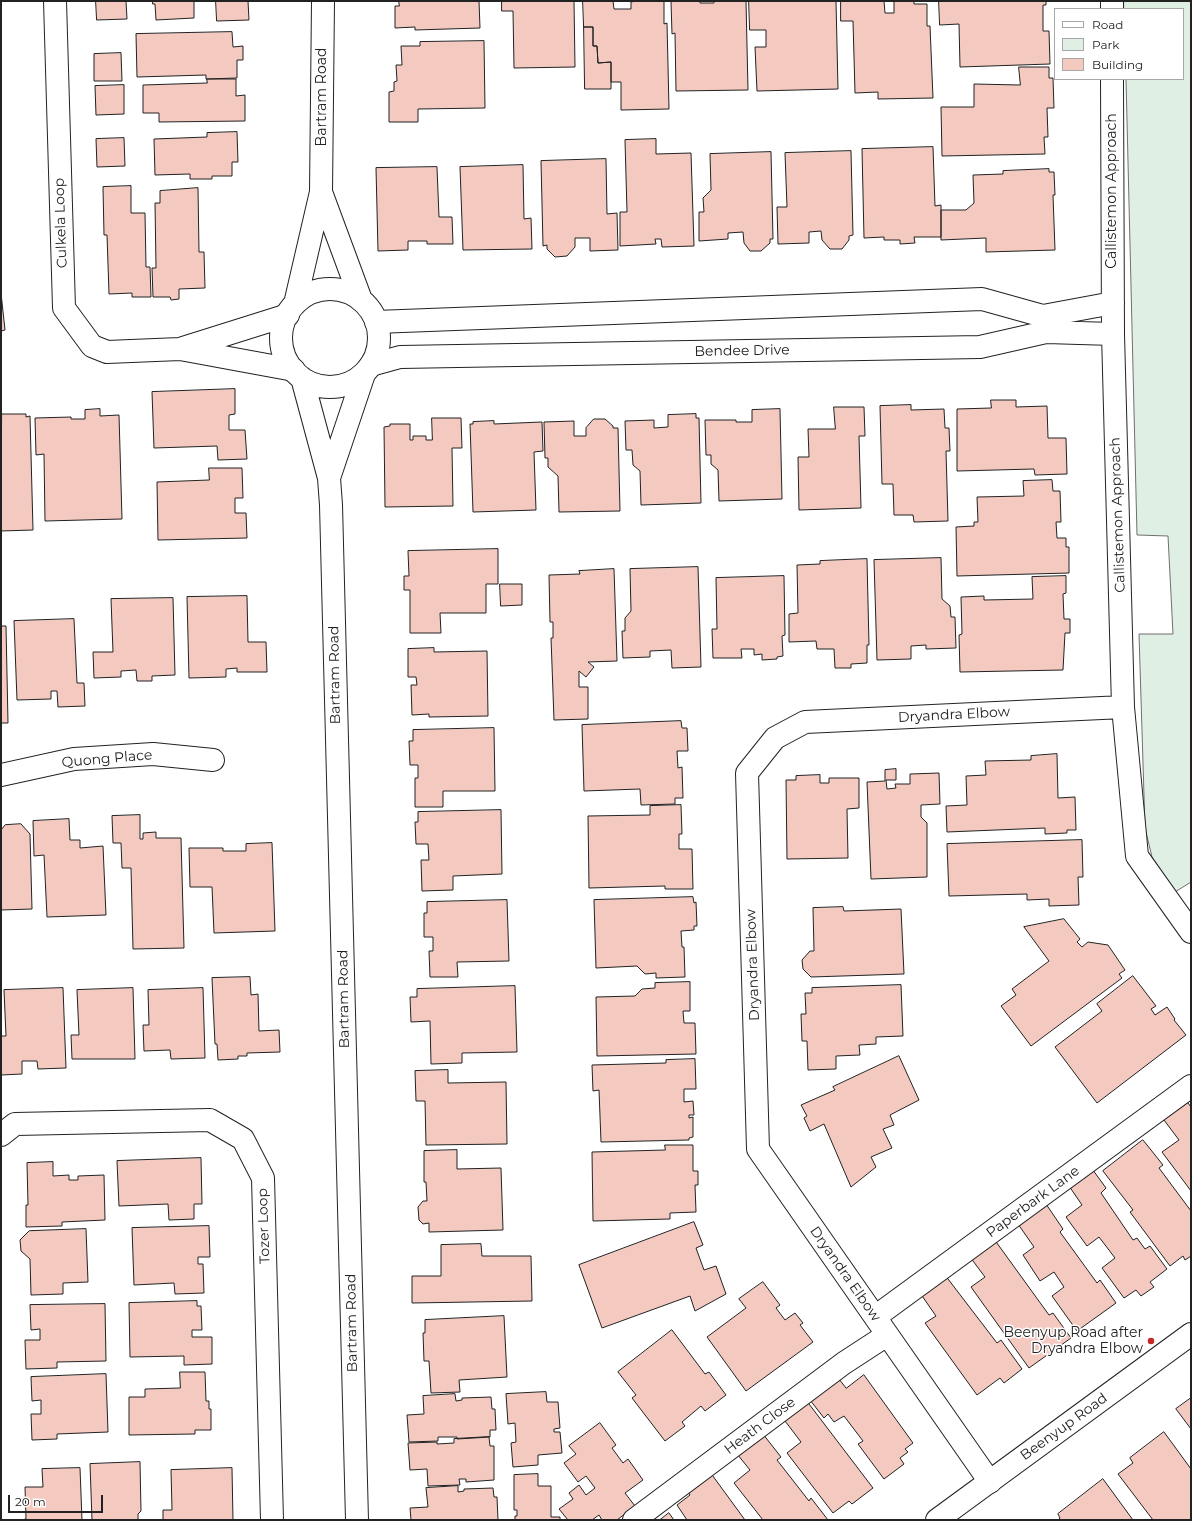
<!DOCTYPE html>
<style>
body{margin:0}
#map{position:relative;width:1192px;height:1521px;overflow:hidden;background:#fff;font-family:Montserrat,sans-serif}
canvas{display:block}
.frame{position:absolute;inset:0;border:2px solid #222;pointer-events:none}
.legend{position:absolute;left:1054px;top:8px;width:130px;height:72px;box-sizing:border-box;background:#fff;border:1px solid #a7a7a7;margin:0;padding:5px 7px;list-style:none;font-size:12px;color:#222}
.legend li{display:flex;align-items:center;gap:8px;height:20px}
.legend b{width:20px;border:1px solid #a7a7a7}
.scale{position:absolute;left:8px;top:1495px;width:95px;height:18px;box-sizing:border-box;border:2px solid #222;border-top:0;padding-left:5px;font-size:12px;line-height:14px;white-space:nowrap;color:#222;-webkit-text-stroke:3px #fff;paint-order:stroke}
</style>
<div id="map">
<canvas width="1192" height="1521"></canvas>
<div class="frame"></div>
<ul class="legend">
<li><b style="height:5px;background:#fff"></b>Road</li>
<li><b style="height:11px;background:#e0efe3"></b>Park</li>
<li><b style="height:11px;background:#f3c9c0"></b>Building</li>
</ul>
<div class="scale">20 m</div>
</div>
<script>
const c = document.querySelector('canvas').getContext('2d');
c.lineJoin = 'round';
function paint(path, color) {
  c.fillStyle = color;
  c.fill(path, 'evenodd');
}
function strokePath(path, color, width, dash) {
  c.strokeStyle = color;
  c.lineWidth = width;
  c.lineCap = dash ? 'butt' : 'round';
  c.setLineDash(dash || []);
  c.stroke(path);
}
function label(font, color, halo, rows, align = 'center') {
  c.font = font + ' Montserrat,sans-serif';
  c.lineWidth = 3;
  c.setLineDash([]);
  c.textBaseline = 'middle';
  c.strokeStyle = halo;
  c.fillStyle = color;
  for (const [text, x, y, turn = 0] of rows) {
    c.save();
    c.translate(x, y);
    c.rotate((+turn || 0) * Math.PI / 180);
    c.textAlign = isNaN(turn) ? turn : align;
    if (halo) c.strokeText(text, 0, 0);
    c.fillText(text, 0, 0);
    c.restore();
  }
}
const green = new Path2D(`
 M1124,1H1191V882L1175,892L1152,857L1145,828L1139,634H1173L1168,536L1137,535L1126,79H1183V9H1124Z`);
const building = new Path2D(`
 M96,1H126L127,19L97,20Z
 M153,1H194V18L156,20L155,4H153Z
 M216,1H248L249,20L217,21Z
 M399,1H479L480,28L415,30V27L395,28V6H399Z
 M502,1H574L575,67L514,68L513,11H502Z
 M583,1H613L614,9H631V2L636,1H664V24L667,23L669,109L621,110V82H611V62L598,63L597,46H593V27H584Z
 M700,1V3H714V1H746L748,90L676,91L675,33L672,34L671,2Z
 M749,1H836L838,89L757,91L755,47H766V30H750Z
 M841,1H884L885,13H894V1H914V4H927V26H930L933,98L878,99V92L855,93L853,21H841Z
 M939,1H1046V5H1043V31H1049L1050,64L960,67L959,24L940,25Z
 M584,27H593V46H597L598,63L611,62V89H585Z
 M232,32L233,47L243,46V60H237V78L206,79V75L137,77L136,34Z
 M484,41L485,108L418,109V122H389V92L394,91V82L397,81L396,65H402L401,46H420V42Z
 M121,53L122,81H94V54Z
 M1019,67H1049V78H1053L1054,108H1047L1048,137H1044L1045,154L942,156L941,107H974V84L1020,85Z
 M207,79H236V96L245,95V121L159,122V113H143V85L207,83Z
 M124,85V114L96,115L95,86Z
 M237,132L238,162H232V176H212V179H190V174L155,175L154,139L207,137V133Z
 M124,138L125,166L97,167L96,139Z
 M656,139V154L691,153L694,246L662,247L661,239H655L656,244L620,246V212H627L625,140Z
 M933,147L935,206L941,205V237H914L915,243L900,244V240H884V237L864,238L862,149Z
 M851,151L853,235L849,236V240L842,249H830L822,240L821,231L809,232V243L778,244L777,207H787L785,153Z
 M771,152L773,239H770V243L761,251H750L744,243L743,232L728,233V239L699,241V212H704L703,198L711,190L710,154Z
 M606,159L607,214L617,213L618,250L590,251V238H575V247L567,256L555,257L547,249V245L543,246L541,161Z
 M523,165L524,219L531,218L532,249L463,250L460,167Z
 M437,167L439,217H452L453,244H427V241H408V250L378,251L376,168Z
 M1049,169V172H1054L1055,195H1053L1055,250L986,252V238L941,240V210H966L974,203L973,175L1003,174V171Z
 M131,186V213H145L146,267H150L151,297H132V293L109,294L107,235H104L103,187Z
 M198,188L199,252H204L205,288L179,289V299L171,300L170,297H153L152,268H156L155,203H160V191Z
 M1,293L5,330L1,331Z
 M235,389V414L229,415V430H245L247,459L218,460L217,446L154,448L152,392Z
 M991,400H1016V407L1047,406L1048,438H1066L1067,474L1035,475L1034,469L957,471V409L991,408Z
 M911,405V410L944,409L945,428H949L950,451H946L948,521L914,522L913,515H894L893,484H882L880,406Z
 M834,407H864L865,436H859L861,508L799,510L798,457H809L808,429H835Z
 M100,409V416L119,415L122,519L45,521L44,454L36,455L35,418L71,417V419H85V410Z
 M780,409L782,499L719,501L718,470L711,464V455H706L705,420H736V422H752V410Z
 M2,414H26V417L30,416L33,530L1,531Z
 M696,414V418H699L701,503L641,505L640,471L633,465L632,450H626L625,421L654,420V428L668,427V415Z
 M432,418H461L462,448H452L453,506L385,507L384,427L390,426V424H410V440H413V436H426V440H432Z
 M594,419H605L613,426V428H618L620,511L559,512L558,476L548,467V458H545L544,422L574,421V436H586V428Z
 M494,421V424L542,422L543,451L534,452L536,510L473,512L470,424H473V422Z
 M209,468H242L243,498H235V513H246L247,538L158,540L157,482L209,480Z
 M1052,480L1053,491H1060L1061,522H1056L1057,538H1066V547H1069V573L957,576L956,527L974,526V522H978L977,497L1024,496L1023,481Z
 M498,549V584H486V613H440L441,633H410V590H404V576H409L408,551Z
 M941,558L942,599L950,606L951,617H955L956,648L926,649V645L911,646V659L877,660L874,560Z
 M867,559L869,645H867V663L851,664V668H835L834,649H817L816,641L789,642V614L798,613L797,565L820,564V561Z
 M698,567L701,667L672,668L671,650L650,651V657L623,658L622,631H625V618L631,611L630,569Z
 M614,569L617,661L588,662L594,667L586,677L579,671V687H588V719L554,720L551,638H553V622H550L549,575L580,574L579,571Z
 M784,576L785,635L782,636L783,656L777,657V659L762,660V654L754,655V649H741L742,658H713L712,629H717L716,578Z
 M1066,576V593L1063,594L1064,619H1070V633H1065L1063,670L960,672L959,635L962,634L961,597L984,596V600L1033,599L1032,577Z
 M500,584H522V605L501,606Z
 M247,596L248,642H266L267,672H237V668L226,669V677L189,678L187,597Z
 M173,598L175,675L152,676V681H137L136,670L121,671V677L94,678L93,652H113L111,599Z
 M74,619L77,683H84L85,706L58,707L57,691H51V699L17,700L14,621Z
 M1,626H6L8,723H1Z
 M434,648V652L487,651L488,716L429,717V714L412,715L411,685H417L416,677H408V649Z
 M681,721L682,728H687L688,751H677L678,768L682,767L683,798H675V804L641,805L640,789L584,791L582,725Z
 M494,728L495,791H443V807H415V778H418V765H410L409,741H413V730Z
 M1057,754L1058,798L1075,797L1076,830H1067V833L1045,834V828L947,832L946,806L967,805L966,776L986,775L985,761L1031,760V756Z
 M896,769V780H886L887,789L896,788L895,784H910V774L939,773L940,804L921,805V817L927,823V877L871,879L867,782L885,781V770Z
 M820,775V783H829V778H859V808L847,809L848,858L787,859L786,780H796V776Z
 M681,805L682,834H679V849H692L693,889H665V886L589,888L588,816L650,815V806Z
 M501,810L502,874L453,876V890L422,891L421,860H429L428,844H416L415,822H418V812Z
 M140,815V839H143V833L156,832V838H181L184,948L133,949L131,868H122L121,843H113L112,816Z
 M69,819L70,840H80V848L103,846L106,915L47,917L44,855L34,856L33,821Z
 M21,824L30,834L32,909L1,910V830L5,825Z
 M1082,840L1083,877H1078L1079,905L1049,906V899L1027,900V894L949,896L947,844Z
 M272,843L275,931L214,933L212,887H190L189,848H223V851H246V844Z
 M693,897L694,903L696,902L697,926H694V930L681,931L682,947H684L685,977L656,978V973L645,974L637,966L596,968L594,900Z
 M507,900L509,961L457,962L458,977H430L429,951H433V937H424V913H427V902Z
 M843,907L844,911L901,909L904,974L811,977L803,969L802,960L810,951H814L813,908Z
 M1064,919L1080,939L1077,942L1082,947L1088,942L1108,945L1125,970L1119,974L1122,978L1031,1046L1001,1006L1016,995L1012,989L1049,961L1024,927Z
 M1133,976L1156,1006L1151,1009L1155,1015L1167,1007L1175,1019L1174,1020L1186,1035L1097,1103L1055,1047L1102,1011L1097,1004Z
 M250,977L251,995L258,994L259,1031L279,1030L280,1052L247,1053V1056H238V1059L218,1060L217,1044H215L212,978Z
 M690,982V1011H683L684,1023H695L696,1054L597,1056L596,997L635,996L642,989L655,988V983Z
 M901,985L903,1036L876,1037V1044L859,1045L860,1055L836,1056V1069L808,1070L807,1041H802L801,1014H806L805,993H812V988Z
 M515,986L517,1052L462,1053V1063L431,1064L430,1021L411,1022L410,997H417V989Z
 M63,988L66,1068L38,1069L37,1061H22V1074L1,1075V1036H6L4,990Z
 M133,988L135,1059H72L71,1035H79L77,990Z
 M203,988L205,1058L171,1059L170,1050L144,1051L143,1025H149L148,990Z
 M899,1056L919,1100L890,1115L894,1125L883,1129L892,1148L871,1157L876,1167L851,1187L824,1124L810,1131L804,1118L807,1116L801,1105L835,1090L833,1087Z
 M695,1059L696,1089H684V1102L693,1101L694,1115H689V1118L693,1117V1137L689,1138V1140L601,1142L599,1090L593,1091L592,1065L666,1063V1060Z
 M448,1070V1083L506,1082L507,1144L426,1145L425,1101H416L415,1071Z
 M1188,1103L1191,1107V1191L1162,1152L1179,1140L1164,1120Z
 M1143,1140L1163,1165L1159,1168L1191,1211V1256L1185,1260L1183,1256L1170,1266L1130,1212L1133,1210L1103,1171Z
 M665,1145H693V1171H698V1185H695L696,1212L670,1213V1219L593,1221L592,1152L665,1150Z
 M457,1150V1169L501,1168L503,1230L429,1232V1223L423,1224L419,1220L418,1207L423,1201H427L426,1182H424V1151Z
 M201,1158L202,1204H194V1219L169,1220L168,1204L119,1206L117,1161Z
 M53,1162V1176L69,1175V1180H78V1176L104,1175L105,1220L62,1222V1226L26,1227V1205H28L27,1163Z
 M1090,1166L1106,1188L1101,1193L1133,1240L1137,1238L1145,1249L1150,1246L1167,1269L1150,1282L1154,1287L1141,1296L1136,1290L1124,1298L1102,1268L1115,1258L1099,1237L1087,1246L1066,1217L1082,1205L1067,1183Z
 M1046,1204L1063,1229L1060,1232L1097,1283L1100,1280L1116,1303L1077,1331L1052,1296L1064,1287L1054,1272L1040,1281L1023,1255L1034,1247L1018,1224Z
 M694,1222L703,1245L696,1248L704,1270L716,1266L726,1294L695,1311L690,1296L602,1328L579,1265Z
 M209,1226L210,1257H198V1264H203L204,1293L175,1294L174,1283L134,1285L132,1228Z
 M86,1229L88,1282L63,1283V1294L31,1295L30,1259L21,1251L20,1240L29,1231Z
 M994,1239L1049,1315L1053,1313L1071,1338L1029,1368L971,1287L985,1277L970,1257Z
 M481,1244L482,1256H531L532,1301L412,1303V1276H441V1245Z
 M945,1275L997,1343L1001,1340L1022,1369L1004,1383L1000,1378L977,1395L925,1323L936,1316L920,1293Z
 M763,1282L780,1305L776,1308L785,1320L795,1313L803,1323L800,1325L813,1342L746,1391L707,1337L746,1308L739,1299Z
 M197,1301V1306H201L202,1330H192V1337H212V1364L184,1365V1356L130,1357L129,1303Z
 M105,1304L106,1361L57,1362V1368L26,1369L25,1340H40V1329L31,1330L30,1305Z
 M504,1316L507,1377L459,1380L460,1392L431,1393L429,1361H424L423,1333H425V1320Z
 M672,1330L705,1374L709,1372L726,1395L705,1411L701,1406L682,1422L685,1426L665,1441L632,1398L636,1395L618,1372Z
 M180,1372H205L206,1401H209V1409H211V1430H195V1434L129,1435V1397H145V1389L180,1388Z
 M106,1374L108,1432L57,1434V1439L32,1440L31,1414H41V1400L32,1401L31,1377Z
 M864,1375L913,1443L905,1449L908,1452L900,1458L904,1464L884,1479L858,1444L863,1441L844,1416L834,1422L828,1414L824,1418L810,1400L839,1379L846,1388Z
 M546,1392L547,1402H558L560,1428L554,1429V1432H560L562,1453L538,1455V1465L513,1467L511,1443L516,1442L515,1423L508,1424L506,1394Z
 M455,1394L456,1401L462,1400V1398L491,1397L492,1409H495L496,1430H490V1437L457,1439V1437H438V1441L409,1442L407,1415L424,1414L423,1396Z
 M1191,1398V1429L1176,1409Z
 M806,1400L873,1488L852,1504L849,1501L833,1513L787,1453L801,1442L782,1417Z
 M600,1423L616,1445L612,1448L623,1463L628,1459L643,1480L625,1493L635,1506L617,1520H602L599,1515L592,1520H568L559,1509L573,1499L569,1493L579,1485L586,1495L595,1488L586,1476L578,1482L564,1463L576,1454L569,1446Z
 M759,1429L781,1457L777,1460L809,1501L811,1498L828,1520H763L734,1483L750,1470L733,1449Z
 M1164,1432L1191,1469V1520H1153L1118,1474L1133,1463L1130,1458Z
 M489,1437L490,1446H494V1480L466,1482V1479H459L460,1485L428,1486L427,1469L410,1470L408,1443L437,1442V1444L454,1443V1439Z
 M140,1462L141,1511L138,1514V1520H92L90,1464Z
 M80,1468L82,1520H21L26,1519L25,1487H43L42,1469Z
 M232,1468L233,1520H163V1510H172L171,1470Z
 M707,1468L745,1520H687L677,1505L690,1495L683,1485Z
 M538,1474V1486H551V1517H560V1520H515V1516H517V1510H514V1475Z
 M1103,1479L1133,1520H1058L1060,1518L1058,1514Z
 M458,1486V1492L464,1491V1489L493,1488L494,1497H497L498,1520H411L410,1508L428,1507L426,1488Z
 M669,1513L674,1520H660Z`);
const minor = new Path2D(`
 M55,1L64,308L92,346L107,352L180,349L294,370
 M1112,1V9
 M1112,79L1113,334L1123,707L1137,856L1191,932
 M376,322L982,299L1043,316L1113,303
 M183,348L288,315
 M371,365L400,357L980,347L1046,332L1113,334
 M1,775L74,759L153,754L213,760
 M1,1135L15,1124L210,1120L243,1139L263,1178L272,1520
 M875,1317L1191,1086
 M990,1482L758,1149L747,773L775,738L805,722L1123,707
 M634,1520L844,1363L887,1335`);
const tertiary = new Path2D(`
 M321,192L361,300
 M281 338a49 49 0 1 1 98 0a49 49 0 1 1-98 0Z
 M295,304L321,192L323,1
 M302,378L329,478L331,505L357,1520
 M329,478L364,374
 M937,1520L1191,1334`);
const markers = [
 [1151,1341,4,"#c62828"]
];
const streetNames = [
 ["Bartram Road",322,97,-90],
 ["Callistemon Approach",1112,191,-90],
 ["Culkela Loop",61,223,-92],
 ["Bendee Drive",742,351,-1],
 ["Callistemon Approach",1118,515,-92],
 ["Bartram Road",335,675,-91],
 ["Dryandra Elbow",954,715,-3],
 ["Quong Place",107,759,-5],
 ["Dryandra Elbow",753,965,-92],
 ["Bartram Road",344,999,-91],
 ["Paperbark Lane",1033,1202,-36],
 ["Tozer Loop",264,1226,-92],
 ["Dryandra Elbow",845,1274,55],
 ["Bartram Road",352,1323,-91],
 ["Heath Close",760,1426,-37],
 ["Beenyup Road",1064,1427,-36]
];
const poiNames = [
 ["Beenyup Road after",1143,1333],
 ["Dryandra Elbow",1143,1349]
];
paint(green, '#e0efe3');
strokePath(green, '#6f6f6f', 1);
paint(building, '#f3c9c0');
strokePath(building, '#222', 1);
strokePath(minor, '#222', 24);
strokePath(tertiary, '#222', 24);
strokePath(minor, '#fff', 22);
strokePath(tertiary, '#fff', 22);
for (const [x, y, r, color] of markers) {
  const dot = new Path2D();
  dot.arc(x, y, r, 0, 2 * Math.PI);
  c.fillStyle = color;
  c.fill(dot);
  strokePath(dot, '#fff', 1.5);
}
label('14px', '#222', '#fff', streetNames);
label('14px', '#222', '#fff', poiNames, 'right');
</script>
